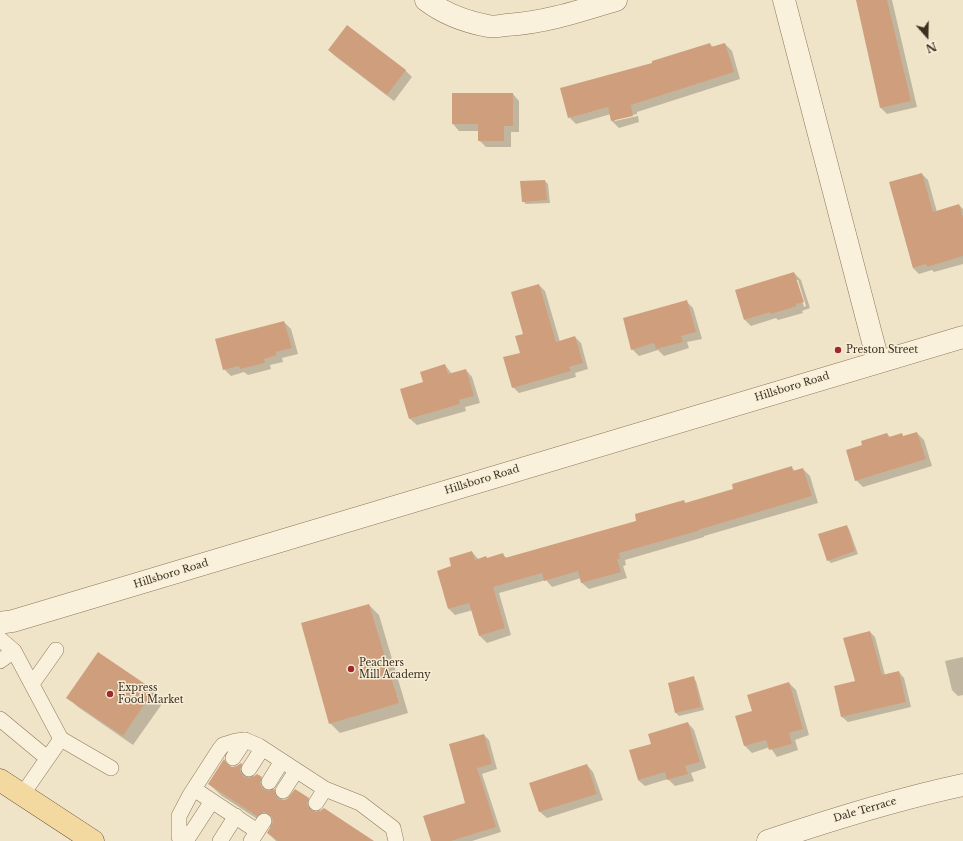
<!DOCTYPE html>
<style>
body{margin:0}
#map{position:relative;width:963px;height:841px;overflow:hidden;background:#f0e4c8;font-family:"Libre Baskerville",serif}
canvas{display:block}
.north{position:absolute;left:907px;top:16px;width:40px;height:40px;-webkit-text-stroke:3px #f7eed8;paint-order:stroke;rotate:160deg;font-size:11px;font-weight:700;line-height:16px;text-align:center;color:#3d2e20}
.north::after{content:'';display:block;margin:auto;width:14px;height:18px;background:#3d2e20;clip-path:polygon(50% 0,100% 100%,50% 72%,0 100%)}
</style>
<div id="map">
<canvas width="963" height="841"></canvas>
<div class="north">N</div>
</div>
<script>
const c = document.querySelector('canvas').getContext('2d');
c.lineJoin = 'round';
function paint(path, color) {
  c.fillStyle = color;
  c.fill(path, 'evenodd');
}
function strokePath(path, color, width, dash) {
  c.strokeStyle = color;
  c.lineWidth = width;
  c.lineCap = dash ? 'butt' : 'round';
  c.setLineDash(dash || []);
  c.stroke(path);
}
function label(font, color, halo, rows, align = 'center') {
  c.font = font + ' "Libre Baskerville",serif';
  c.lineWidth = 3;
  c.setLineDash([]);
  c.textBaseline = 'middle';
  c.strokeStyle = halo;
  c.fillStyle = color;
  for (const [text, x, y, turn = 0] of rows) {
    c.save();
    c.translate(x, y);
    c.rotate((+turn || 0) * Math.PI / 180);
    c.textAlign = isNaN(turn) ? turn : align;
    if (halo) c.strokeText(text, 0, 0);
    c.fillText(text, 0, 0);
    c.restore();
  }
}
const shadow = new Path2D(`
 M857,0H892L917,107L887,114L881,108Z
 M347,27L406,71L412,77L394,101L335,56L329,50Z
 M710,44L714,48L725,44L732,51L740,79L637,112V114L615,119V121L638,116L639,122L619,128L612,121L611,114L576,124L569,117Z
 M513,94L519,101V132H511V147H486L479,140V131H459L453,124Z
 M922,174L928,180L937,212L959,205L963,209V264L934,272L932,270L919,274L913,268L890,183Z
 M545,181L548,184L550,203L526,204L523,201Z
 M794,273L801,280L810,308L802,311L803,313L778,320L776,318L751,326L745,320ZM796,280H798L806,306L804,307Z
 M539,285L545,291L560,342L575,337L581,343L588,369L575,373L576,377L519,393L513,387L525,334Z
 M686,301L693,308L702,339L687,342L689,348L664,356L658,350L639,356L632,349Z
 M284,322L291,329L298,354L282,358L283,362L270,365L271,369L248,375L244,372L231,376L224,369Z
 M445,365L452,374L466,370L472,377L480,403L465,407L466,411L417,425L410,419L424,383Z
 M917,433L924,440L932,466L863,487L856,480L863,446L887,434L891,438L902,435L904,437Z
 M791,467L796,472L803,469L810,476L818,503L704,536V537L625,560L626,565L623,566L627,578L589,589L582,583L581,578L552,587L546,580L499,593L511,635L487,643L480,636L473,610L455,615L449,609L453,567L472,552L479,560L488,559L503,555L507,558L638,521L684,501L686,504L735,490Z
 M846,526L849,529L858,554L831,563L828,560Z
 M369,605L379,615L408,713L340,733L330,723Z
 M870,632L875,637L885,675L899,672L904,678L911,707L848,722L842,717L835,687L856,682Z
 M98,653L154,691L164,701L133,745L78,707L68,698Z
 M963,657V695L958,696L952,690L945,661Z
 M693,678L696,681L704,710L679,716L676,713L669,683Z
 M789,683L796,690L809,735L795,740L798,750L777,757L770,747L752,753L745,746L737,717L754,712Z
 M688,723L694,730L706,768L691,773L694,781L675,786L668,779L645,786L638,780L652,744Z
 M484,735L489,740L497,769L482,774L501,832L472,841H432L466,804Z
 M224,760L232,768L237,767L241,764L254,777L261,778L285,801L308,799L321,812L372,841H276L268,833L271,828L222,796L209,784Z
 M587,765L593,772L603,800L547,818L540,812L531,783Z`);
const building = new Path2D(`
 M856,0H887L911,101L880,108Z
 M347,25L406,70L387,95L328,50Z
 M710,43L711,47L725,43L734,72L631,105L633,116L611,121L608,107L568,118L560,88L652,63V61Z
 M452,93H513V126H504V141H478V124H452Z
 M922,173L933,212L959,204L963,217V256L927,267L926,264L913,268L889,182Z
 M545,180L547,200L522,202L520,181Z
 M794,272L804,302L796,304L797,306L771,314L770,312L744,320L735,290Z
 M539,284L556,342L575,336L583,363L569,367L571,371L512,388L503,357L520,353L515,336L523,334L511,292Z
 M687,300L696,332L681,336L683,342L656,349L654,343L631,350L623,318Z
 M284,321L292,348L276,352L277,355L264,359L265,363L240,369L239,366L223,370L215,339Z
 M445,364L448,374L466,369L474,396L459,400L460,404L409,419L400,389L423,382L420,372Z
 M917,432L926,459L855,481L846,450L862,445L861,441L887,433L889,437L902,433L903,436Z
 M792,466L793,471L803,468L812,496L698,530V531L619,553L620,559H617L621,572L581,583L578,571L544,581L542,573L493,587L505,628L479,636L469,603L448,609L437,571L451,566L449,558L472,551L475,560L486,556L487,558L503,553L505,558L636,521L635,514L684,500L685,503L733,489L732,484Z
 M847,525L855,551L827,561L818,534Z
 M369,604L399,703L329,724L301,623Z
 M870,631L882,675L899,671L906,702L841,717L834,686L855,681L843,638Z
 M98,652L154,690L123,736L66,698Z
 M694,676L701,707L675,713L668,683Z
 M789,682L803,729L789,733L792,744L769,750L766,740L744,746L735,716L752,711L747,695Z
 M688,722L700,762L685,766L688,774L667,780L665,772L638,780L629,750L651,744L648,734Z
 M484,734L492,764L477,768L496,827L451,841H431L423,816L465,803L449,744Z
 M224,759L228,765L232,767L237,766L241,763L242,764L240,769L241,773L244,777L248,778L253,777L257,774L262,777L260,782L261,787L265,790L268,791L275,789V795L278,799L283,800L287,799L295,789L309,798L307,803L308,807L311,810L316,812L320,811L324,808L374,841H278L267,833L273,822L272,817L269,814L264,812L257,816L208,784Z
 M587,764L597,794L539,812L529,783Z`);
const service = new Path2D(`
 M0,639L14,651L61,739
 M0,661L14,651
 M32,684L56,650
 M0,719L47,758
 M233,758L245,740
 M249,769L262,749
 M269,782L282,761
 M194,789L257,831
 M283,791L296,771
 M22,795L61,739L111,768
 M316,803L325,789
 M179,837V816L190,795L219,750L223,745L236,741L245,740L259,746L325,789L360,803L393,828L396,841
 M186,841L212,801
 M220,841L236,816
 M251,841L264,821`);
const minor = new Path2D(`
 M426,0C443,13 467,22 488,26C493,27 500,26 506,25C544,23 580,11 616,0
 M784,0L878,361
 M0,623L13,621L963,337
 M768,841C833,819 897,799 963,785`);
const primary = new Path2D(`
 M0,780L93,841`);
const markers = [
 [838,350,4,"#9e2a2b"],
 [351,669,4,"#9e2a2b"],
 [110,694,4,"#9e2a2b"]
];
const poiNames = [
 ["Preston Street",846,350],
 ["Peachers",359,663],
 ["Mill Academy",359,675],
 ["Express",118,688],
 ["Food Market",118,700]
];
const streetNames = [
 ["Hillsboro Road",792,387,-17],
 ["Hillsboro Road",482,480,-17],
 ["Hillsboro Road",171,574,-17],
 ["Dale Terrace",865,810,-16]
];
paint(shadow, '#0003');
paint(building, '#cf9f7d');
strokePath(service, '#8d765c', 16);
strokePath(minor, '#8d765c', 23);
strokePath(primary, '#5b4430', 23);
strokePath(service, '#faf1dc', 15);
strokePath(minor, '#faf1dc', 22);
strokePath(primary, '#f3d9a0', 22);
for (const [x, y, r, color] of markers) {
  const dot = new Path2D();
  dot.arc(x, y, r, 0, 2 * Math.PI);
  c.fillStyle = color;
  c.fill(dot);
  strokePath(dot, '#f7eed8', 1.5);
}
label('10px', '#3d2e20', '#f7eed8', poiNames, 'left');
label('10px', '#3d2e20', '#f7eed8', streetNames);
</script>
